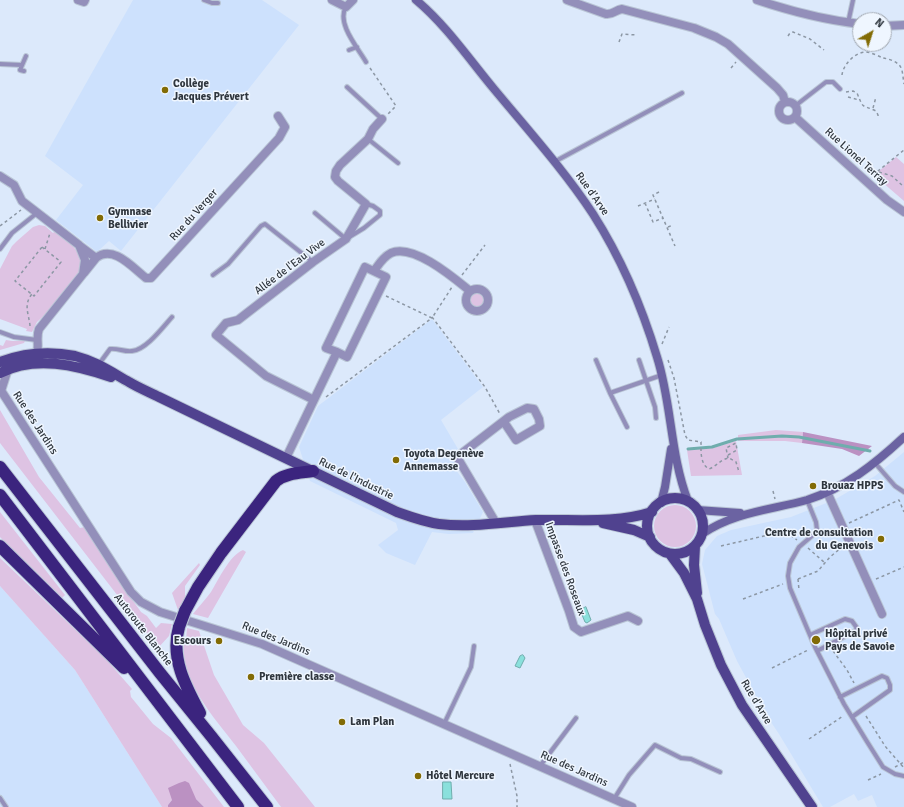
<!DOCTYPE html>
<meta charset="utf-8">
<style>
body{margin:0}
#map{position:relative;width:904px;height:807px;overflow:hidden;background:#dce9fb;font-family:Signika,sans-serif}
canvas{display:block}
.north{position:absolute;left:852px;top:12px;width:40px;height:40px;box-sizing:border-box;background:#eff6ff;border:1px solid #a2a9b2;border-radius:50%;rotate:39deg;font-size:11px;font-weight:700;line-height:16px;text-align:center;color:#2f363e}
.north::after{content:'';display:block;margin:auto;width:14px;height:18px;background:#826b05;clip-path:polygon(50% 0,100% 100%,50% 72%,0 100%)}
</style>
<div id="map">
<canvas width="904" height="807"></canvas>
<div class="north">N</div>
</div>
<script>
const c = document.querySelector('canvas').getContext('2d');
c.lineJoin = 'round';
function paint(path, color) {
  c.fillStyle = color;
  c.fill(path, 'evenodd');
}
function strokePath(path, color, width, dash) {
  c.strokeStyle = color;
  c.lineWidth = width;
  c.lineCap = dash ? 'butt' : 'round';
  c.setLineDash(dash || []);
  c.stroke(path);
}
function label(font, color, halo, rows, align = 'center') {
  c.font = font + ' Signika,sans-serif';
  c.lineWidth = 3;
  c.setLineDash([]);
  c.textBaseline = 'middle';
  c.strokeStyle = halo;
  c.fillStyle = color;
  for (const [text, x, y, turn = 0] of rows) {
    c.save();
    c.translate(x, y);
    c.rotate((+turn || 0) * Math.PI / 180);
    c.textAlign = isNaN(turn) ? turn : align;
    if (halo) c.strokeText(text, 0, 0);
    c.fillText(text, 0, 0);
    c.restore();
  }
}
const built = new Path2D(`
 M133,0H262L299,25L121,251L109,241L97,252L56,220L83,185L45,156Z
 M432,319L483,387L441,420L458,449L449,453L455,464L452,465L465,482L483,512L473,533L449,534L432,532L415,565L386,553L378,545L398,530L396,523L310,481L299,447L318,406Z
 M904,452V807H877L872,795L858,801L854,794L830,807H823L779,734L767,716L737,661L719,619L715,614L702,564L705,550L717,536L731,530L791,517L834,500L875,476Z
 M0,586L75,670L162,807H0Z`);
const green = new Path2D(`
 M896,157L904,164V201L874,175Z
 M39,225L45,226L53,233L55,231C69,242 88,254 78,274L48,312L37,322L32,332L26,331L27,329L0,319V269L12,246L17,241L33,227Z
 M469 300a8 8 0 1 1 16 0a8 8 0 1 1-16 0Z
 M6,340L12,341H25L24,343L0,350V345L3,346Z
 M0,410L39,477L80,528L85,527L119,581L141,612L147,616L156,628L161,623L172,624L169,636L158,648L0,443Z
 M776,430L803,432L802,443L785,441H738V435Z
 M736,441L742,475L691,476L687,450L713,448Z
 M654 526a21 21 0 1 1 42 0a21 21 0 1 1-42 0Z
 M0,512L65,595L61,599L0,537Z
 M243,550L246,552L208,618L193,614C199,606 206,599 211,592C219,579 229,556 243,550Z
 M0,558L105,658L132,689L130,691L131,697L153,724L171,738L224,807H204L196,799L172,800L168,805V807H162L75,670L0,586Z
 M199,563L200,565L185,586V599L178,610L172,593Z
 M187,628L199,631L214,675L243,725L264,743L315,807H281C266,787 251,766 236,746C214,717 180,681 184,642L186,641Z`);
const forest = new Path2D(`
 M803,432L872,446L859,456L842,449L802,443Z
 M185,781L189,783L196,799L204,807H168V805L172,800L168,788L179,783Z`);
const water = new Path2D(`
 M586,607L591,620L587,623L585,622L580,610Z
 M523,655L525,658L520,668L515,666L520,656Z
 M443,782H451L452,799H443Z`);
const stream = new Path2D(`
 M688,449L712,447L737,439L782,436L799,437L870,451`);
const path = new Path2D(`
 M788,36L790,33L793,32L810,39L824,50
 M619,42L622,34L637,35
 M370,68L396,106L388,114
 M731,68L736,62
 M842,75C843,65 854,53 865,52C871,52 878,56 883,58C889,59 896,61 900,66C903,70 903,79 904,84
 M846,92L853,91L857,93C864,110 861,104 876,111L878,115V119
 M848,97L859,100
 M873,108L876,97
 M879,172L892,176L904,187
 M873,175L904,150
 M659,192L653,195L675,246
 M645,203L653,222L663,218
 M638,206L655,199
 M0,226L21,210
 M668,227L673,225
 M42,247L61,262L34,296L15,281Z
 M45,249L50,233
 M462,275L485,245
 M386,296L432,318L452,287
 M432,317L485,387L500,414
 M30,326C29,314 23,305 32,294
 M662,344L669,327
 M668,360L674,378L685,435L688,440L701,442C701,451 700,464 709,469C717,466 721,459 729,458L736,462L739,472
 M326,397L432,318
 M728,455L737,450L736,443L726,448L728,458
 M773,491L775,499
 M849,523L899,500L904,512
 M721,546L781,532L789,534L797,540
 M808,548L825,563
 M798,579L799,590
 M798,579L818,571L830,557L842,547
 M876,579L904,567
 M743,599L783,584
 M833,651L847,670L854,683
 M772,668L808,650
 M866,716L885,746L904,768
 M809,739L843,716
 M510,764L517,796V807
 M895,767L904,762
 M868,780L881,774`);
const lane = new Path2D(`
 M204,0L212,3H218
 M346,7C336,23 358,48 366,62
 M848,23L853,0
 M349,50L357,47
 M0,64L22,65
 M24,71L20,70L26,56
 M347,87L382,119
 M795,106L826,82H833L840,89
 M368,139L398,163
 M554,162L682,93
 M315,213L346,239L364,228L380,215V211L373,206L366,204
 M0,249L12,233L37,213
 M213,275L228,264L261,226L265,224L313,262
 M0,332L14,337L37,340
 M596,360L610,393L662,375
 M639,360L655,407L656,418
 M99,364L110,349C118,348 124,352 132,351C146,350 163,327 172,317
 M610,393L627,427
 M875,463L895,486L904,492
 M807,500L816,522L817,530L813,535L799,547L790,563L788,576L790,588L815,647L844,704L866,740L883,767L895,774L904,776
 M810,635L845,619L852,621L857,628L855,631L817,651
 M840,697L882,676L887,678L890,685V690L852,717
 M444,724L471,667L474,646
 M540,766L576,718
 M0,798L6,807
 M614,799L629,775L655,745L681,758L691,759L720,772`);
const street = new Path2D(`
 M78,0L84,2L85,0
 M332,0L346,7L353,0
 M567,0L606,14C613,15 615,10 622,9L694,28L716,37L728,44L777,88L783,95L785,102
 M757,0C790,11 825,20 860,24
 M884,26L904,25
 M779 111a9 9 0 1 1 18 0a9 9 0 1 1-18 0Z
 M795,117L887,200L904,212
 M0,176L14,185L22,201L79,245L85,260L83,274L39,329C35,339 41,349 35,358
 M80,246L96,258L84,273
 M96,258C113,244 133,268 146,278H151L279,138L285,127L278,116
 M374,271C379,264 383,257 391,253C413,243 454,278 470,291
 M466 300a11 11 0 1 1 22 0a11 11 0 1 1-22 0Z
 M0,389L131,592L141,602L160,612L262,644L632,807
 M0,391H1L8,369
 M314,400L266,376L216,335L226,323L238,320L313,262L346,239L366,204L338,181L335,177L336,171L340,165L368,139L373,129L382,119
 M286,458L337,352L347,357L386,277L365,267L326,348L337,352
 M827,492L882,614
 M535,520L569,611L574,627L581,632L628,616L638,621
 M496,523L457,457L509,417L527,408L534,409L539,419L540,426L516,440L504,422`);
const secondary = new Path2D(`
 M416,0C446,25 469,59 494,89C528,130 564,170 593,214C621,258 642,307 657,357C672,404 670,455 688,501
 M661,503L665,487L671,449
 M697,510L740,513
 M702,534C734,512 771,510 807,500C845,488 875,464 904,437`);
const primary = new Path2D(`
 M0,362C24,353 50,351 75,356C95,361 111,372 129,382C139,388 149,392 159,397C239,436 318,474 397,512C411,517 424,522 439,524C471,528 504,522 536,520C574,519 615,524 652,512
 M0,373C35,355 76,365 111,377
 M647 526a28 28 0 1 1 56 0a28 28 0 1 1-56 0Z
 M603,523L634,530L650,537
 M695,546L694,565L697,593
 M670,554L684,573L697,599L705,625L721,665L742,705L812,807`);
const highway = new Path2D(`
 M0,467L160,673L211,736L267,807
 M0,495L238,807
 M0,546L124,668
 M185,611L198,587L221,553L276,481C286,473 300,473 313,471
 M179,627C170,658 186,687 200,713`);
const highwayBridge = new Path2D(`
 M179,627L185,611`);
const markers = [
 [165,90,4,"#826b05"],
 [100,218,4,"#826b05"],
 [396,460,4,"#826b05"],
 [813,486,4,"#826b05"],
 [881,539,4,"#826b05"],
 [816,640,5,"#826b05"],
 [219,641,4,"#826b05"],
 [251,677,4,"#826b05"],
 [342,722,4,"#826b05"],
 [418,776,4,"#826b05"]
];
const poiNames = [
 ["Collège",173,84],
 ["Jacques Prévert",173,97],
 ["Gymnase",108,212],
 ["Bellivier",108,225],
 ["Toyota Degenève",404,454],
 ["Annemasse",404,467],
 ["Brouaz HPPS",821,486],
 ["Centre de consultation",873,533,"right"],
 ["du Genevois",873,546,"right"],
 ["Hôpital privé",825,634],
 ["Pays de Savoie",825,647],
 ["Escours",211,641,"right"],
 ["Première classe",259,677],
 ["Lam Plan",350,722],
 ["Hôtel Mercure",426,776]
];
const streetNames = [
 ["Rue Lionel Terray",856,157,42],
 ["Rue d'Arve",592,194,55],
 ["Rue du Verger",194,215,-48],
 ["Allée de l'Eau Vive",290,267,-37],
 ["Rue des Jardins",35,423,57],
 ["Rue de l'Industrie",356,479,26],
 ["Impasse des Roseaux",565,569,70],
 ["Autoroute Blanche",143,630,52],
 ["Rue des Jardins",276,639,22],
 ["Rue d'Arve",756,702,59],
 ["Rue des Jardins",574,769,24]
];
paint(built, '#cde1fd');
paint(green, '#dec3e3');
paint(forest, '#bb91c2');
paint(water, '#8ae0dc');
strokePath(water, '#6fadad', 1);
strokePath(stream, '#6fadad', 3);
strokePath(lane, '#b9c5d5', 6);
strokePath(street, '#b9c5d5', 10);
strokePath(secondary, '#b9c5d5', 10);
strokePath(primary, '#b9c5d5', 12);
strokePath(highway, '#b9c5d5', 14);
strokePath(path, '#8c97a4', 1.5, [3, 3]);
strokePath(lane, '#938fba', 4);
strokePath(street, '#938fba', 8);
strokePath(secondary, '#6b63a2', 8);
strokePath(primary, '#50428f', 10);
strokePath(highway, '#3b247e', 12);
strokePath(highwayBridge, '#b9c5d5', 14, []);
strokePath(highwayBridge, '#3b247e', 12);
for (const [x, y, r, color] of markers) {
  const dot = new Path2D();
  dot.arc(x, y, r, 0, 2 * Math.PI);
  c.fillStyle = color;
  c.fill(dot);
  strokePath(dot, '#eff6ff', 1.5);
}
label('bold 11px', '#2f363e', '#eff6ff', poiNames, 'left');
label('11px', '#2f363e', '#eff6ff', streetNames);
</script>
